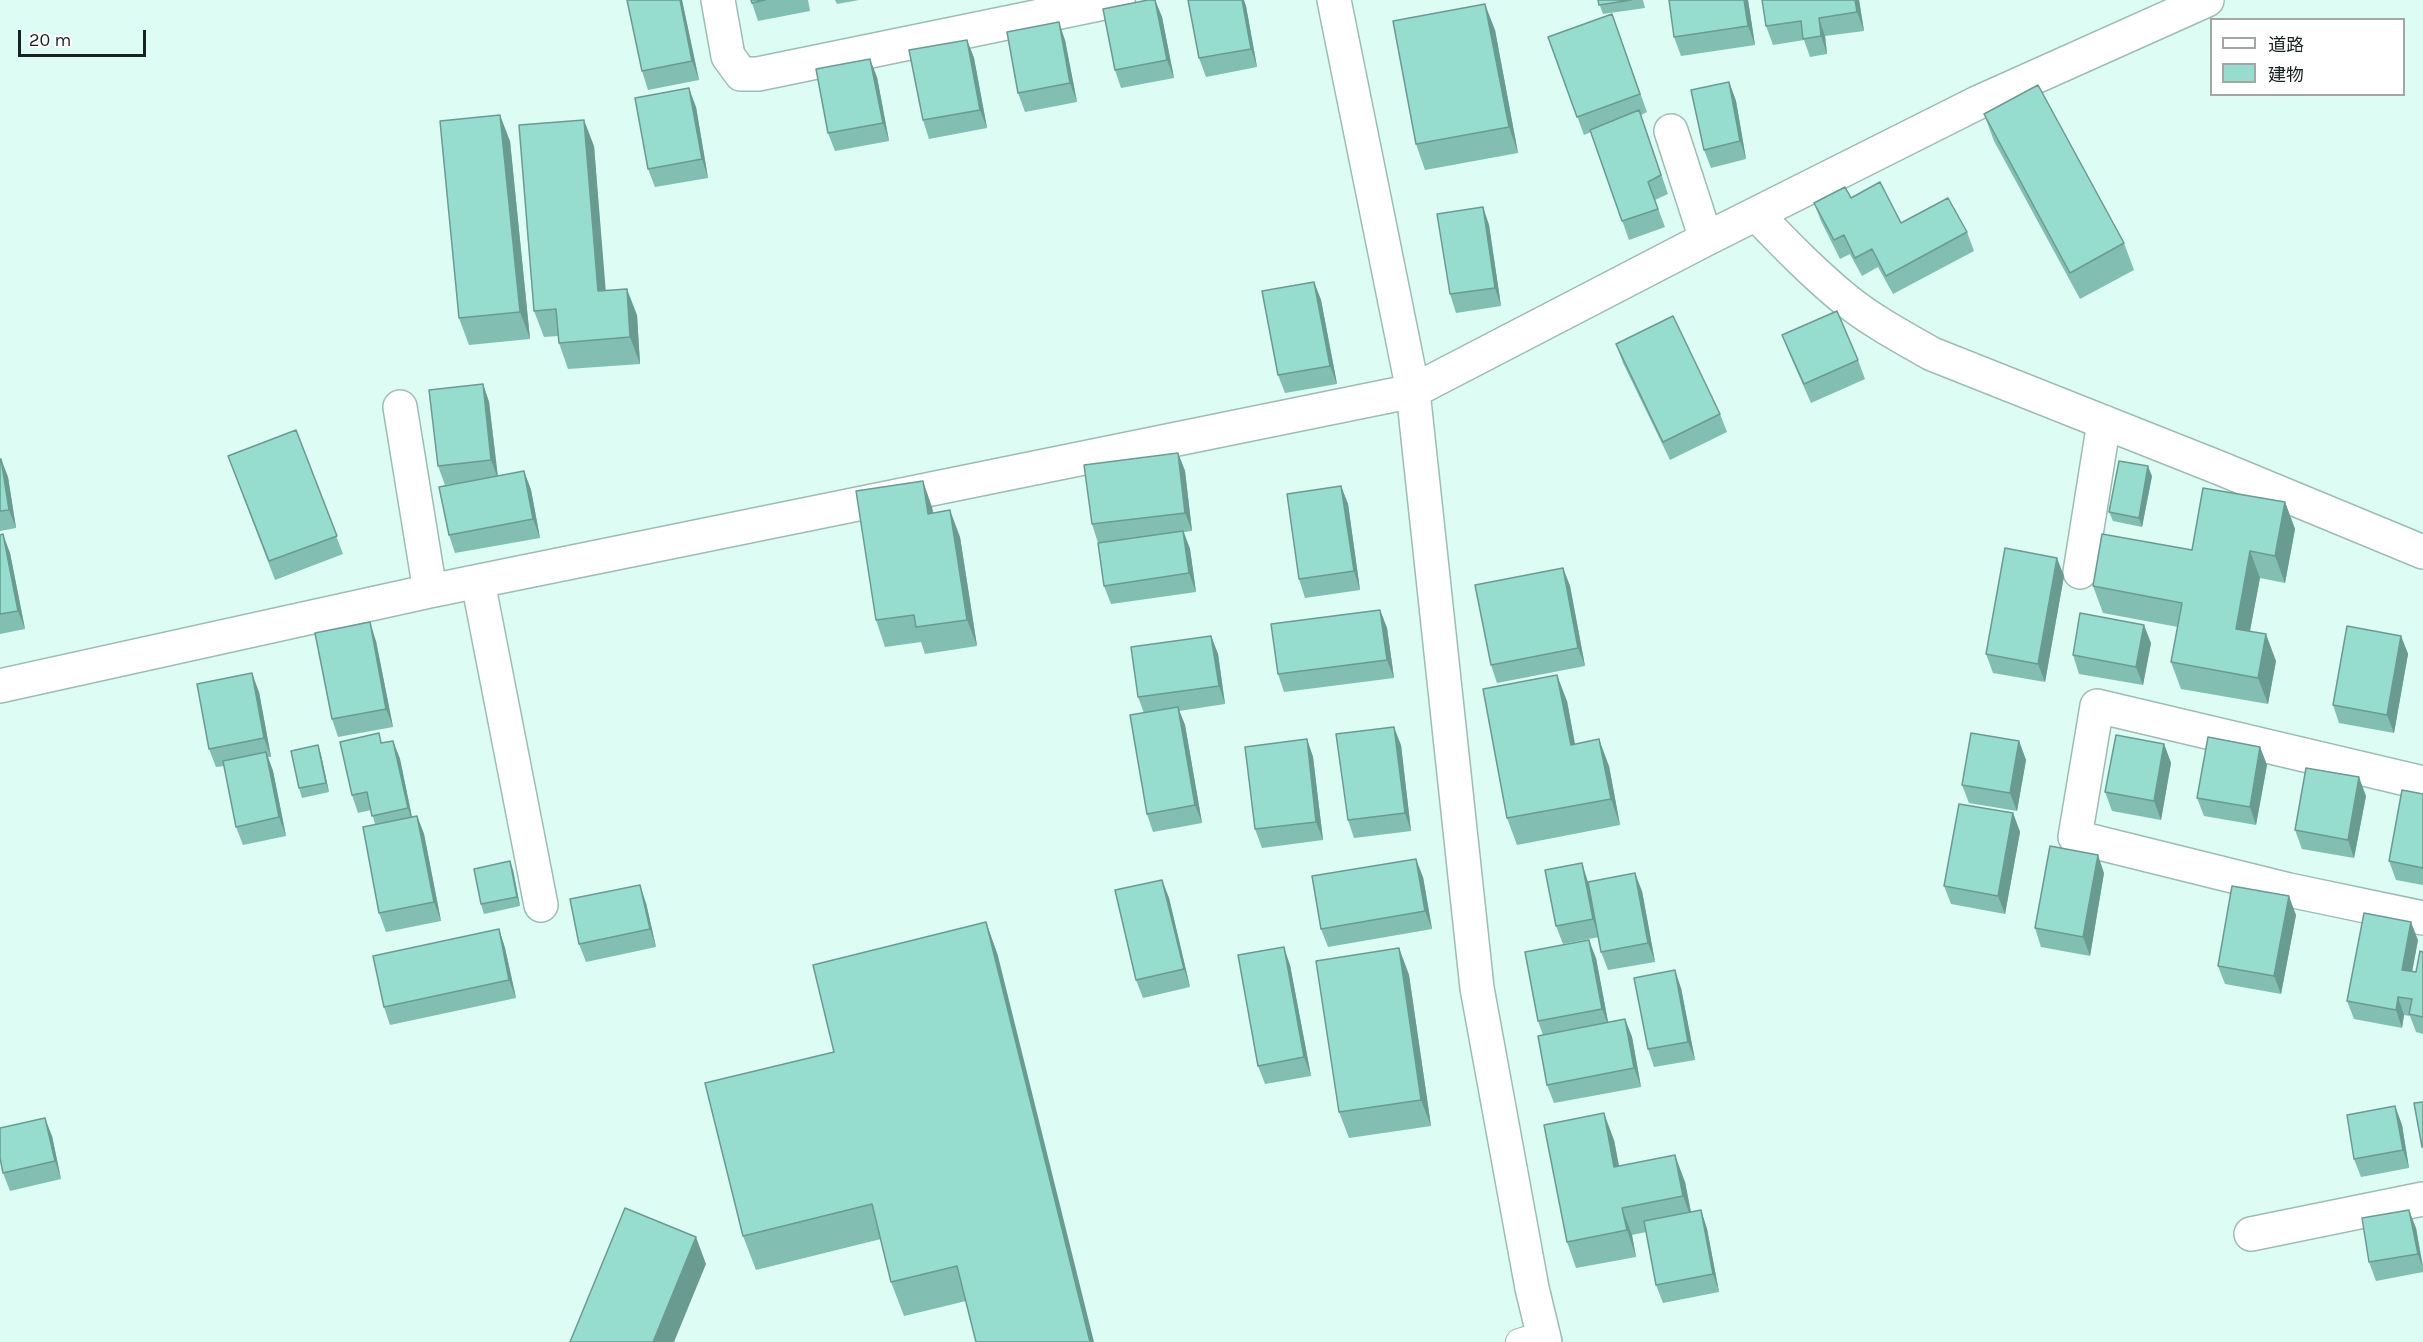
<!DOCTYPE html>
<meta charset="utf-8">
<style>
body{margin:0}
#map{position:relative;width:2423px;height:1342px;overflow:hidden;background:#dcfcf4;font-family:Karla,"Noto Sans JP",sans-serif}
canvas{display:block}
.legend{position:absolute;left:2210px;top:18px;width:195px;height:78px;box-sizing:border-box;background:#fff;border:2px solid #a2a7a6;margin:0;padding:8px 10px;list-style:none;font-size:18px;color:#172321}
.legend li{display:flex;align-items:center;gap:12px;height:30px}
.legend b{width:30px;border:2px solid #a2a7a6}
.scale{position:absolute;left:18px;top:30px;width:128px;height:27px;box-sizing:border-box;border:3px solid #172321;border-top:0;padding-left:8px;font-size:18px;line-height:21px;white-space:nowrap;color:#172321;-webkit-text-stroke:4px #fff;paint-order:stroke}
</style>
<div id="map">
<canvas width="2423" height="1342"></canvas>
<ul class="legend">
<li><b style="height:8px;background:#fff"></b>道路</li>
<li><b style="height:16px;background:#97ddcf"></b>建物</li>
</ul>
<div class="scale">20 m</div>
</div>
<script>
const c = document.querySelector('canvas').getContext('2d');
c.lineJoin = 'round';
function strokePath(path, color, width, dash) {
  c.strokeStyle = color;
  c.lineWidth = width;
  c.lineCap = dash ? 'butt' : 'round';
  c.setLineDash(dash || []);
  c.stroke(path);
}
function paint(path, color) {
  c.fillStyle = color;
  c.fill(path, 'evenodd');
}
const service = new Path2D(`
 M1519,1342L1543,1335`);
const minor = new Path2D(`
 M718,0L728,56L741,74H758L1118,0
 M1671,131L1706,239
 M1756,214C1785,244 1814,274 1846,300C1872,321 1902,337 1932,354L2222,469L2423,552
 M400,407L430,591
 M2080,572L2104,422
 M478,582L541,905
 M0,686L430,591L1413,391L1706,239L1977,103L2207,0
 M2423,783L2097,706L2075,837L2289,890L2423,918
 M2251,1234L2423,1199`);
const tertiary = new Path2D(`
 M1334,0L1413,391L1477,988L1532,1288L1545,1342`);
const wall = new Path2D(`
 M627,0H682L699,80L648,90L642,71Z
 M751,0H808L810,11L758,21Z
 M835,0H859L837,4Z
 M1155,0L1162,17L1174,78L1121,88L1115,70Z
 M1598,0H1643L1645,8L1603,14Z
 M1744,0H1748L1755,45L1681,56L1674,37Z
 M1762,0H1859L1864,31L1825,36L1827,54L1810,57L1804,40L1773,45L1766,26Z
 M1246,6L1257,67L1206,77L1199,58Z
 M1612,14L1647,112L1641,115L1668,194L1655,200L1665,227L1629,240L1591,132L1584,135L1548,37Z
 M1495,30L1518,153L1425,170L1416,144Z
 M967,40L974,58L987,128L929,139L923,120Z
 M1065,40L1077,102L1025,112L1018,93Z
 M877,77L889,141L835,151L828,133Z
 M1729,82L1736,101L1746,159L1711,168L1704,150Z
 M696,107L708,178L655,187L648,169Z
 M1984,114L2124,243L2134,270L2080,299L1994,141Z
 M510,141L530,339L469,345L459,318Z
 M594,146L605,290L637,315L640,364L568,369L559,343L558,336L544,337L534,311Z
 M1851,198L1901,223L1967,232L1974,251L1893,294L1878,267L1862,276L1850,254L1840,259L1821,221L1814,203Z
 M1483,207L1489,225L1501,306L1456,313L1450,294Z
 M1314,282L1321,300L1337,384L1285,393L1278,375Z
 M1782,335L1858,360L1865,379L1811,403L1789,353Z
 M1616,344L1720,414L1727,432L1670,460L1623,363Z
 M483,384L489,402L498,476L524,471L531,490L540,538L455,553L449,535L459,483L445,485L438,466Z
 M296,430L343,554L275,580L235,475Z
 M1178,453L1185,471L1192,531L1184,532L1190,549L1196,592L1111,604L1104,586L1123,540L1098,543L1092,524Z
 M0,459H1L8,477L16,528L0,531Z
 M2152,476L2142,527L2113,521L2109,512Z
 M1341,486L1348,504L1360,590L1305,598L1299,579Z
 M2285,502L2295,529L2285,583L2260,578L2250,631L2276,661L2268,704L2181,689L2171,662L2178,627L2103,613L2093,586L2192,550Z
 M932,507L933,513L960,537L977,646L925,654L921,642L885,647L876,620Z
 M0,535L10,553L25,629L0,634Z
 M1563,568L1570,586L1585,666L1497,683L1491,665Z
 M2064,576L2045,682L1993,673L1986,654Z
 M1380,610L1387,628L1394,678L1284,692L1278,674Z
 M1211,636L1218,654L1225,704L1179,711L1185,725L1202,823L1153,832L1147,814L1144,713L1138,697Z
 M2401,636L2408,654L2394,733L2339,723L2333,705Z
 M376,641L393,727L338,737L332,719Z
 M2151,643L2143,685L2079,674L2073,655Z
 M259,692L271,757H268L273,771L286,836L243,845L236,827L224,766L216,767L209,749Z
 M1567,701L1575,744L1609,766L1620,825L1517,845L1507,818Z
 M1307,739L1313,757L1323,840L1262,848L1255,829Z
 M393,741L400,759L412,817L417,816L424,834L441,921L386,932L379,913L375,824L371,810L358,813L352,795L382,743Z
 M2019,741L2026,760L2017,811L1969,803L1962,785Z
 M2164,744L2171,763L2161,820L2112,811L2105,792Z
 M318,745L321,755L329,792L302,798L299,788Z
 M1401,745L1411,831L1354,838L1348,820Z
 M2260,747L2267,765L2256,825L2204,816L2197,798Z
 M2423,794V885L2396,880L2389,861Z
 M2366,796L2354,858L2302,849L2295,830Z
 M2013,813L2020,832L2005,914L1951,904L1944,886Z
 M513,870L520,906L484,914L481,904Z
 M2104,873L2090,956L2041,947L2035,928Z
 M1423,877L1432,929L1328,947L1321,929Z
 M1162,880L1169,898L1190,987L1143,998L1136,980Z
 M1588,882L1642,891L1655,962L1608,970L1601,952L1599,937L1563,944L1556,926Z
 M646,903L656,947L586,962L579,944Z
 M2296,915L2281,994L2225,984L2218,966Z
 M986,922L998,956L966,1301L904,1316L891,1282L881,1239L756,1270L743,1236L834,1052Z
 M499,929L505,948L516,998L390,1025L384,1007Z
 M2418,940L2412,972H2416L2423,952V1034L2416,1032L2410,1016L2404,1015L2402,1028L2354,1019L2347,1001Z
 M1399,948L1409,975L1431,1126L1349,1138L1339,1112Z
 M1596,958L1608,1022L1625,1019L1632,1037L1641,1087L1554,1103L1547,1085L1543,1035L1538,1021Z
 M1290,965L1311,1076L1265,1084L1258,1066Z
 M1681,988L1695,1060L1654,1067L1648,1049Z
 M2395,1106L2402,1125L2409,1168L2361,1177L2354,1159Z
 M52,1136L61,1179L10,1191L3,1173Z
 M1614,1140L1619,1166L1685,1182L1691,1212L1701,1210L1707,1229L1719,1292L1663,1303L1656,1285L1646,1232L1632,1235L1636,1257L1576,1268L1567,1242Z
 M2416,1228L2423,1266V1272L2376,1281L2369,1262Z`);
const shadedWall = new Path2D(`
 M680,0H682L699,80L692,61Z
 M1155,0L1162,17L1174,78L1167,60Z
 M1242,0H1244L1246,6L1257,67L1251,49Z
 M1744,0H1748L1755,45L1748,26Z
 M1855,0H1859L1864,31L1857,12Z
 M1485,4L1495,30L1518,153L1509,127Z
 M1819,18L1825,36L1827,54L1821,36Z
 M1059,22L1065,40L1077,102L1070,83Z
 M967,40L974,58L987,128L980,110Z
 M870,59L877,77L889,141L883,123Z
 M1729,82L1736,101L1746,159L1740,141Z
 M689,88L696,107L708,178L702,159Z
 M500,115L510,141L530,339L520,312Z
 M584,120L594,146L608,318L598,291Z
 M1483,207L1489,225L1501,306L1495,288Z
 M1314,282L1321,300L1337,384L1330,366Z
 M627,289L637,315L640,364L630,337Z
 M483,384L489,402L498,479L491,460Z
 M1178,453L1185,471L1192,531L1185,513Z
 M1,459L8,477L16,528L9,510Z
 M2148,466L2152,476L2142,527L2139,518Z
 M524,471L531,490L540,538L533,519Z
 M923,481L932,507L938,540L928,514Z
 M1341,486L1348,504L1360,590L1354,571Z
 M2285,502L2295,529L2285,583L2275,556Z
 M950,510L960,537L977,646L967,620Z
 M1183,531L1190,549L1196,592L1189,573Z
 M3,534L10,553L25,629L18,611Z
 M2250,551L2260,578L2245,656L2236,629Z
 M2057,558L2064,576L2045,682L2038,664Z
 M1563,568L1570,586L1585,666L1578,648Z
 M1380,610L1387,628L1394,678L1387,660Z
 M370,622L376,641L393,727L386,709Z
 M2144,625L2151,643L2143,685L2136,667Z
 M2266,634L2276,661L2268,704L2258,678Z
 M1211,636L1218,654L1225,704L1219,686Z
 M2401,636L2408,654L2394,733L2387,715Z
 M252,673L259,692L271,757L264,738Z
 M1557,675L1567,701L1580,772L1571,745Z
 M1178,707L1185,725L1202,823L1195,805Z
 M1394,727L1401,745L1411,831L1405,813Z
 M1307,739L1313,757L1323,840L1316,822Z
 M1599,739L1609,766L1620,825L1611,799Z
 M393,741L400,759L414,827L408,808Z
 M2019,741L2026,760L2017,811L2010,793Z
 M2164,744L2171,763L2161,820L2154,801Z
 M318,745L321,755L329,792L326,783Z
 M2260,747L2267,765L2256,825L2250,807Z
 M266,752L273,771L286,836L279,817Z
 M2359,777L2366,796L2354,858L2348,840Z
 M2013,813L2020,832L2005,914L1998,896Z
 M417,816L424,834L441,921L434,902Z
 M2098,855L2104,873L2090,956L2083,937Z
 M1416,859L1423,877L1432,929L1425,911Z
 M510,861L513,870L520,906L517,897Z
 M1582,863L1588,882L1599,937L1593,919Z
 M1635,873L1642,891L1655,962L1648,943Z
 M1162,880L1169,898L1190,987L1184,969Z
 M640,885L646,903L656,947L650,929Z
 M2289,896L2296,915L2281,994L2274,976Z
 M986,922L998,956L1094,1342H1090Z
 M2411,922L2418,940L2409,988L2402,970Z
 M499,929L505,948L516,998L509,980Z
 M1589,940L1596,958L1609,1027L1602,1009Z
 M1284,947L1290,965L1311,1076L1304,1057Z
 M1399,948L1409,975L1431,1126L1421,1100Z
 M1675,970L1681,988L1695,1060L1688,1042Z
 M2398,997L2404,1015L2402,1028L2396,1010Z
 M1625,1019L1632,1037L1641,1087L1634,1068Z
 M2395,1106L2402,1125L2409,1168L2403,1150Z
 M1604,1113L1614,1140L1624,1193L1614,1167Z
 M45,1118L52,1136L61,1179L55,1161Z
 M1675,1155L1685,1182L1693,1223L1683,1196Z
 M1622,1208L1632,1235L1636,1257L1627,1230Z
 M1701,1210L1707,1229L1719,1292L1713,1274Z
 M2409,1210L2416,1228L2423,1269L2418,1254Z
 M696,1237L706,1264L674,1342H653Z`);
const building = new Path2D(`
 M627,0H680L692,61L642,71Z
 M751,0H765L752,3Z
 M1148,0H1155L1167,60L1115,70L1103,9Z
 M1188,0H1242L1251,49L1199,58Z
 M1598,0H1631L1599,5Z
 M1669,0H1744L1748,26L1674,37Z
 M1762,0H1855L1857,12L1819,18L1821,36L1803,39L1801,21L1766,26Z
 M1485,4L1509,127L1416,144L1393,21Z
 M1612,14L1640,94L1577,117L1548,37Z
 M1059,22L1070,83L1018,93L1007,32Z
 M967,40L980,110L923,120L909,50Z
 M870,59L883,123L828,133L816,69Z
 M1729,82L1740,141L1704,150L1691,90Z
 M2038,85L2124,243L2070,273L1984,114Z
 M689,88L702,159L648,169L635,98Z
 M1639,110L1661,175L1648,182L1658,209L1622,221L1590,130Z
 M500,115L520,312L459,318L440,121Z
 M584,120L598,291L627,289L630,337L559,343L556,309L534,311L519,125Z
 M1880,182L1901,223L1948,198L1967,232L1886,276L1872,249L1855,258L1844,235L1834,240L1814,203L1845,187L1851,198Z
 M1483,207L1495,288L1450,294L1437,214Z
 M1314,282L1330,366L1278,375L1262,291Z
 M1837,311L1858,360L1804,384L1782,335Z
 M1673,316L1720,414L1663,442L1616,344Z
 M483,384L491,460L438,466L429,390Z
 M296,430L337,536L269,561L228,456Z
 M1178,453L1185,513L1092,524L1084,465Z
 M0,459H1L9,510L0,511Z
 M2119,461L2148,466L2139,518L2109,512Z
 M524,471L533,519L449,535L439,487Z
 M923,481L928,514L950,510L967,620L916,627L914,615L876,620L856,491Z
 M1341,486L1354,571L1299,579L1287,494Z
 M2203,488L2285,502L2275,556L2250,551L2236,629L2266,634L2258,678L2171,662L2182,603L2093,586L2102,534L2192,550Z
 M1183,531L1189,573L1104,586L1098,543Z
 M3,534L18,611L0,614V535Z
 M2005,548L2057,558L2038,664L1986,654Z
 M1563,568L1578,648L1491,665L1475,585Z
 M1380,610L1387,660L1278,674L1271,624Z
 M2080,613L2144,625L2136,667L2073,655Z
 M370,622L386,709L332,719L315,633Z
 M2347,626L2401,636L2387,715L2333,705Z
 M1211,636L1219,686L1138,697L1131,647Z
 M252,673L264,738L209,749L197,684Z
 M1557,675L1571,745L1599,739L1611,799L1507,818L1483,689Z
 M1178,707L1195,805L1147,814L1130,715Z
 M1394,727L1405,813L1348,820L1336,734Z
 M379,733L381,743L393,741L408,808L372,816L367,792L352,795L340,742Z
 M1971,733L2019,741L2010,793L1962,785Z
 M2116,735L2164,744L2154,801L2105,792Z
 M2208,737L2260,747L2250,807L2197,798Z
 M1307,739L1316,822L1255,829L1245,747Z
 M318,745L326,783L299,788L291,751Z
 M266,752L279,817L236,827L223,761Z
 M2306,768L2359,777L2348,840L2295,830Z
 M2402,790L2423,794V868L2389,861Z
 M1959,804L2013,813L1998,896L1944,886Z
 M417,816L434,902L379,913L363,827Z
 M2050,846L2098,855L2083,937L2035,928Z
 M1416,859L1425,911L1321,929L1312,876Z
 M510,861L517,897L481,904L474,869Z
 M1582,863L1593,919L1556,926L1545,870Z
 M1635,873L1648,943L1601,952L1588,882Z
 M1162,880L1184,969L1136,980L1115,890Z
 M640,885L650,929L579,944L570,899Z
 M2232,886L2289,896L2274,976L2218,966Z
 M2364,913L2411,922L2402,970L2416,972L2420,951L2423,952V1017L2409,1014L2412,999L2398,997L2396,1010L2347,1001Z
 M986,922L1090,1342H976L957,1266L891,1282L872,1204L743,1236L705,1083L834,1052L813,965Z
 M499,929L509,980L384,1007L373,956Z
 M1589,940L1602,1009L1538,1021L1525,952Z
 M1284,947L1304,1057L1258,1066L1238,955Z
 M1399,948L1421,1100L1339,1112L1316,961Z
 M1675,970L1688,1042L1648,1049L1634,978Z
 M1625,1019L1634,1068L1547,1085L1538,1036Z
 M2423,1102V1147H2422L2414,1103Z
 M2395,1106L2403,1150L2354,1159L2347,1115Z
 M1604,1113L1614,1167L1675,1155L1683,1196L1622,1208L1627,1230L1567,1242L1544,1125Z
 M45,1118L55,1161L3,1173L0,1158V1128Z
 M625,1208L696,1237L653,1342H570Z
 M1701,1210L1713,1274L1656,1285L1644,1221Z
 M2409,1210L2418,1254L2369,1262L2362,1218Z`);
strokePath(service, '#9ebcb5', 28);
strokePath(minor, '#9ebcb5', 36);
strokePath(tertiary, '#9ebcb5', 36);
strokePath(service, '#fff', 26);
strokePath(minor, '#fff', 33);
strokePath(tertiary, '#fff', 33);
paint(wall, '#82beb2');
paint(shadedWall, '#6a9b91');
paint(building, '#97ddcf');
strokePath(building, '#6a9b91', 1.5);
</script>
